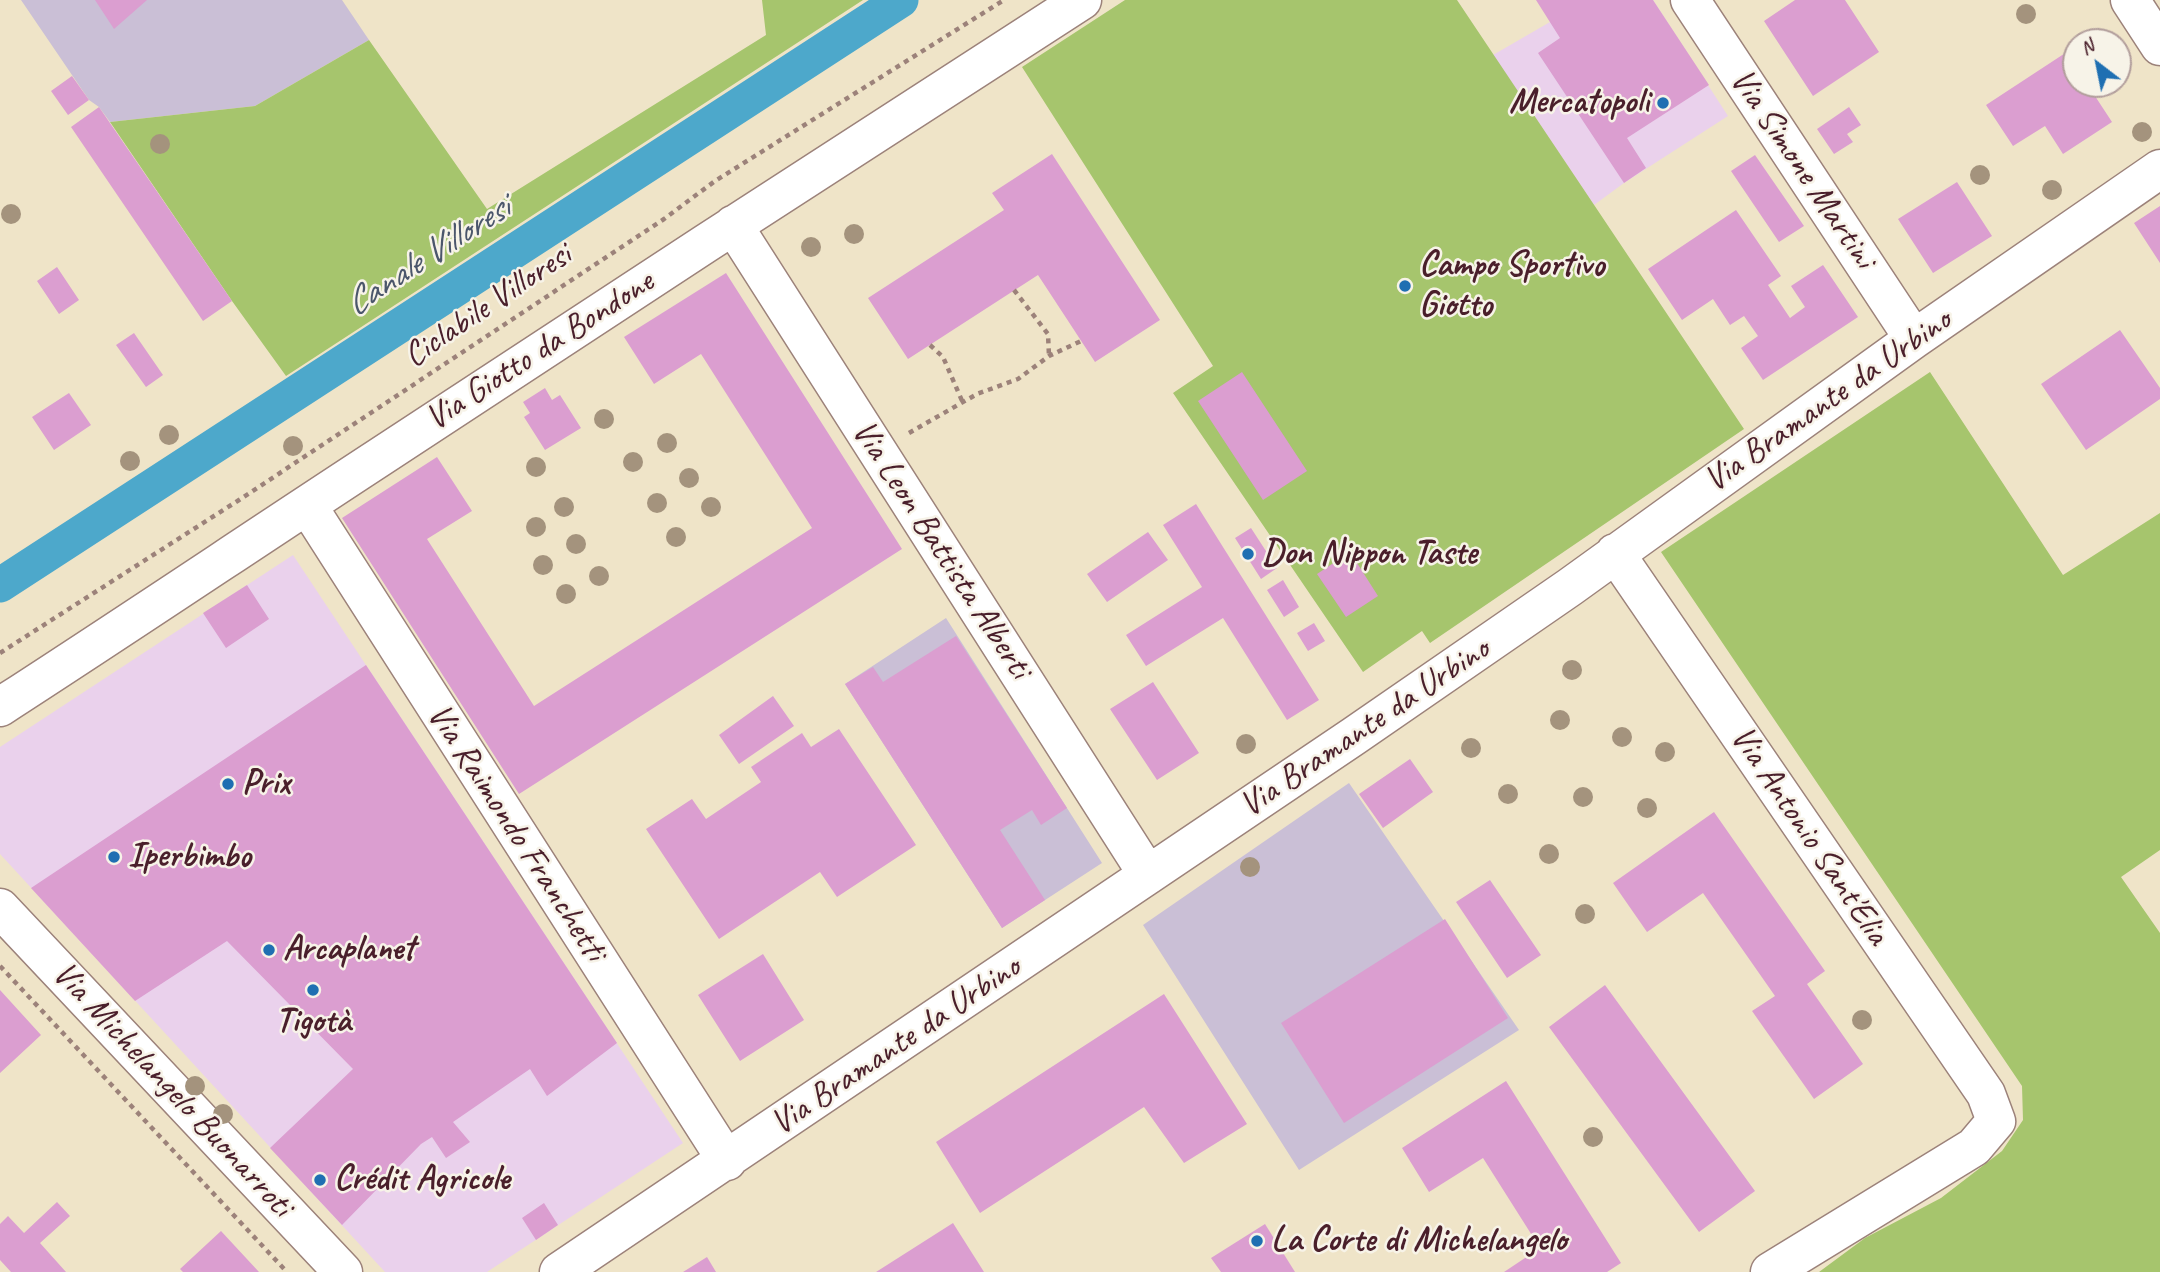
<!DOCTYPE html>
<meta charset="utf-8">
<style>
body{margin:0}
#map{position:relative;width:2160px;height:1272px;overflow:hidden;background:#efe4c8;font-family:Caveat,sans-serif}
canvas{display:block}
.north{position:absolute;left:2062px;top:28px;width:70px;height:70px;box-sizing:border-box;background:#f7f3e8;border:2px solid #b29e9c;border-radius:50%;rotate:328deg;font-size:19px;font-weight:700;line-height:28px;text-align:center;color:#4a1f2b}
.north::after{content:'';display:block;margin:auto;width:24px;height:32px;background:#1f6fb2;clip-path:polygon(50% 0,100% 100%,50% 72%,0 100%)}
</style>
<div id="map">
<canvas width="2160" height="1272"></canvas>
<div class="north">N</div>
</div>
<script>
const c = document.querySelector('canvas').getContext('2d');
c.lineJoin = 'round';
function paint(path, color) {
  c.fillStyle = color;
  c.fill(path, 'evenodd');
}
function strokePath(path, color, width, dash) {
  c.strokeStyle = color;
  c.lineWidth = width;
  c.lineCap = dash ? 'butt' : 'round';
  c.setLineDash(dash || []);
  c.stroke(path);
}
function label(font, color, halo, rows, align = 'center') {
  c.font = font + ' Caveat,sans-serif';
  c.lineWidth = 5;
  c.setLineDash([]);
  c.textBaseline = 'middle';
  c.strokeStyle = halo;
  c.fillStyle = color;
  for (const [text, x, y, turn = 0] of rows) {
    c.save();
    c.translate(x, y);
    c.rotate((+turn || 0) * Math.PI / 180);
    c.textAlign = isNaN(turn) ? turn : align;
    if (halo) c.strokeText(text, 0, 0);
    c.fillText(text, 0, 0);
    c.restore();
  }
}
const built = new Path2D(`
 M1653,0L1728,116L1624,183L1594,205L1493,55L1550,22Z
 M293,555L683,1143L487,1272H385L0,854V747Z`);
const industrial = new Path2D(`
 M21,0H342L369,40L255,106L110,122L99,107L89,100Z
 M946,618L1102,863L1002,928L845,684Z
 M1349,783L1519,1030L1299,1170L1143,925Z`);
const green = new Path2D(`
 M762,0H863L286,376L232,301L110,122L255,106L369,40L487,209L766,35Z
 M1125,0H1457L1744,429L1430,643L1422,631L1363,672L1173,393L1213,366L1022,67Z
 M1930,372L2063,575L2160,513V850L2121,877L2160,933V1272H1819L1865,1238L1941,1198L2002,1151L2023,1120L2022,1086L1661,552Z`);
const canal = new Path2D(`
 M0,585L901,0`);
const building = new Path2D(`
 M95,0H147L114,29Z
 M1536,0H1653L1709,85L1627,138L1646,168L1624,183L1538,53L1560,38Z
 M1795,0H1845L1879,52L1813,96L1764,21Z
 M2076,46V84H2106L2093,93L2112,122L2063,154L2045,126L2013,146L1986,105Z
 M72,76L89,100L68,115L51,91Z
 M99,107L232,301L203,321L71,127Z
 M1849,107L1861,125L1847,134L1853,142L1834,154L1817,129Z
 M1052,154L1160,320L1095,362L1038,275L908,359L868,298L1004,210L992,193Z
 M1755,155L1804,226L1779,242L1731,171Z
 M1957,182L1992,236L1933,273L1898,219Z
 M2160,206V263L2134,223Z
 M1736,210L1781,276L1768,285L1790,318L1805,307L1791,286L1823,265L1858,317L1763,380L1741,348L1758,336L1744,316L1730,325L1713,299L1682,320L1648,269Z
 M57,267L79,300L59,314L37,281Z
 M726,273L902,549L519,794L342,518L437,457L472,511L427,539L534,706L812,528L701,354L654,384L624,337Z
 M2120,330L2160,388V399L2086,450L2041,384Z
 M134,333L163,375L146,387L116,345Z
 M1242,372L1307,471L1263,500L1198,401Z
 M545,388L552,400L560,395L581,428L545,450L524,417L530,413L523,402Z
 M69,393L91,425L54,450L32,417Z
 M1196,504L1319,700L1287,720L1223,618L1146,666L1126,635L1202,587L1163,525Z
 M1251,528L1277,568L1261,579L1235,538Z
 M1148,532L1168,560L1107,602L1087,574Z
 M1350,552L1378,596L1346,617L1317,574Z
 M1283,580L1299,607L1284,617L1267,590Z
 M247,585L269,619L226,648L203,613Z
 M1314,623L1325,641L1308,651L1297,633Z
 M956,636L1067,808L1041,825L1032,810L1000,830L1045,900L1002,928L845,684L873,667L883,682Z
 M366,665L617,1043L547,1096L530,1069L453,1122L470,1142L446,1158L432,1137L421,1144L342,1225L270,1148L353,1069L227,941L135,1001L31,888Z
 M1153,682L1199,753L1157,780L1110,709Z
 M773,696L794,726L739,764L719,735Z
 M839,729L916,845L837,897L820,872L719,939L646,829L692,799L706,819L761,782L751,767L802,733L811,747Z
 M1410,759L1433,792L1383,828L1359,794Z
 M1714,812L1825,971L1807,984L1863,1064L1814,1099L1752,1011L1775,996L1703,893L1647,932L1613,883Z
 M1490,880L1541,955L1507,978L1456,902Z
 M1445,919L1508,1018L1344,1123L1281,1023Z
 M763,954L804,1020L740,1061L698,995Z
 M1605,985L1755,1191L1699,1232L1549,1027Z
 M0,990L41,1035L0,1073Z
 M1164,994L1247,1124L1184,1163L1144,1107L980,1213L936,1142Z
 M1506,1081L1621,1263L1607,1272H1504L1540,1248L1483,1158L1429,1192L1402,1148Z
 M57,1202L70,1216L40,1243L66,1272H11L0,1260V1224L8,1216L24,1233Z
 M544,1203L558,1225L536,1240L522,1218Z
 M953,1223L984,1272H876Z
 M1265,1224L1295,1272H1221L1211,1258Z
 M221,1231L259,1272H183L180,1269Z
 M707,1257L716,1272H683Z`);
const path = new Path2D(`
 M1014,290L1048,334L1049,356
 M930,345L943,357L963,403
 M909,433L977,394L1018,379L1049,356L1081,341
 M0,653L239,500L664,219L715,181L1004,0
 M0,966L287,1272`);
const minor = new Path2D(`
 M1690,0L1914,339
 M2130,0L2160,46
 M733,225L1148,875
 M307,505L727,1161
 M1615,553L1986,1094L1996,1121L1974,1147L1770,1272
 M0,707C127,625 253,540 380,457C613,303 847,151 1082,0
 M0,908L343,1272
 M559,1272L1354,736L1570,587L1914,339L2160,169`);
const trees = [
 [2026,14],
 [2142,132],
 [160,144],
 [1980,175],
 [2052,190],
 [11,214],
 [854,234],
 [811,247],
 [604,419],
 [169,435],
 [667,443],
 [293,446],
 [130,461],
 [633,462],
 [536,467],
 [689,478],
 [657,503],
 [564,507],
 [711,507],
 [536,527],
 [676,537],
 [576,544],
 [543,565],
 [599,576],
 [566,594],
 [1572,670],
 [1560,720],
 [1622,737],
 [1246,744],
 [1471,748],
 [1665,752],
 [1508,794],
 [1583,797],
 [1647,808],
 [1549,854],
 [1250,867],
 [1585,914],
 [1862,1020],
 [195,1086],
 [223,1114],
 [1593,1137]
];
const markers = [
 [1663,103,7,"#1f6fb2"],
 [1405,286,7,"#1f6fb2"],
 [1248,554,7,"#1f6fb2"],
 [228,784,7,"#1f6fb2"],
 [114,857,7,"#1f6fb2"],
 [269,950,7,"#1f6fb2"],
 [313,990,7,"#1f6fb2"],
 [320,1180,7,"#1f6fb2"],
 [1257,1241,7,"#1f6fb2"]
];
const poiNames = [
 ["Mercatopoli",1649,103,"right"],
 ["Campo Sportivo",1419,266],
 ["Giotto",1419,306],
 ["Don Nippon Taste",1262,554],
 ["Prix",242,784],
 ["Iperbimbo",128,857],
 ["Arcaplanet",283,950],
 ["Tigotà",313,1022,"center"],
 ["Crédit Agricole",334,1180],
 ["La Corte di Michelangelo",1271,1241]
];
const streetNames = [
 ["Via Simone Martini",1802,169,56],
 ["Ciclabile Villoresi",488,306,-34],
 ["Via Giotto da Bondone",540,351,-33],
 ["Via Bramante da Urbino",1828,401,-35],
 ["Via Leon Battista Alberti",941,550,57],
 ["Via Bramante da Urbino",1365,728,-34],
 ["Via Raimondo Franchetti",516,833,57],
 ["Via Antonio Sant'Elia",1809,836,56],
 ["Via Bramante da Urbino",896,1046,-34],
 ["Via Michelangelo Buonarroti",172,1090,47]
];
const waterNames = [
 ["Canale Villoresi",428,257,-33]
];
paint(built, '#ead1ec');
paint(industrial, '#cabfd6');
paint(green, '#a6c56d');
strokePath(canal, '#4da8cb', 35);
paint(building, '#db9ed0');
strokePath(minor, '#9c827a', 41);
strokePath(path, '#9c827a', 4.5, [5, 5]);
strokePath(minor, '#fff', 38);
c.fillStyle = '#a4937d';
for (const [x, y] of trees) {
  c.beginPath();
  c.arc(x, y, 10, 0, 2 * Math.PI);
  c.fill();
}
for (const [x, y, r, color] of markers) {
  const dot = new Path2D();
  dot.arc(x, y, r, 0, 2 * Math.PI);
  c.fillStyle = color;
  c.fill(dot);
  strokePath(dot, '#f7f3e8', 2.5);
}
label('bold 35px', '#4a1f2b', '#f7f3e8', poiNames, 'left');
label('35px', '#4a1f2b', '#f7f3e8', streetNames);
label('italic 37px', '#4b566b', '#f7f3e8', waterNames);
</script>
